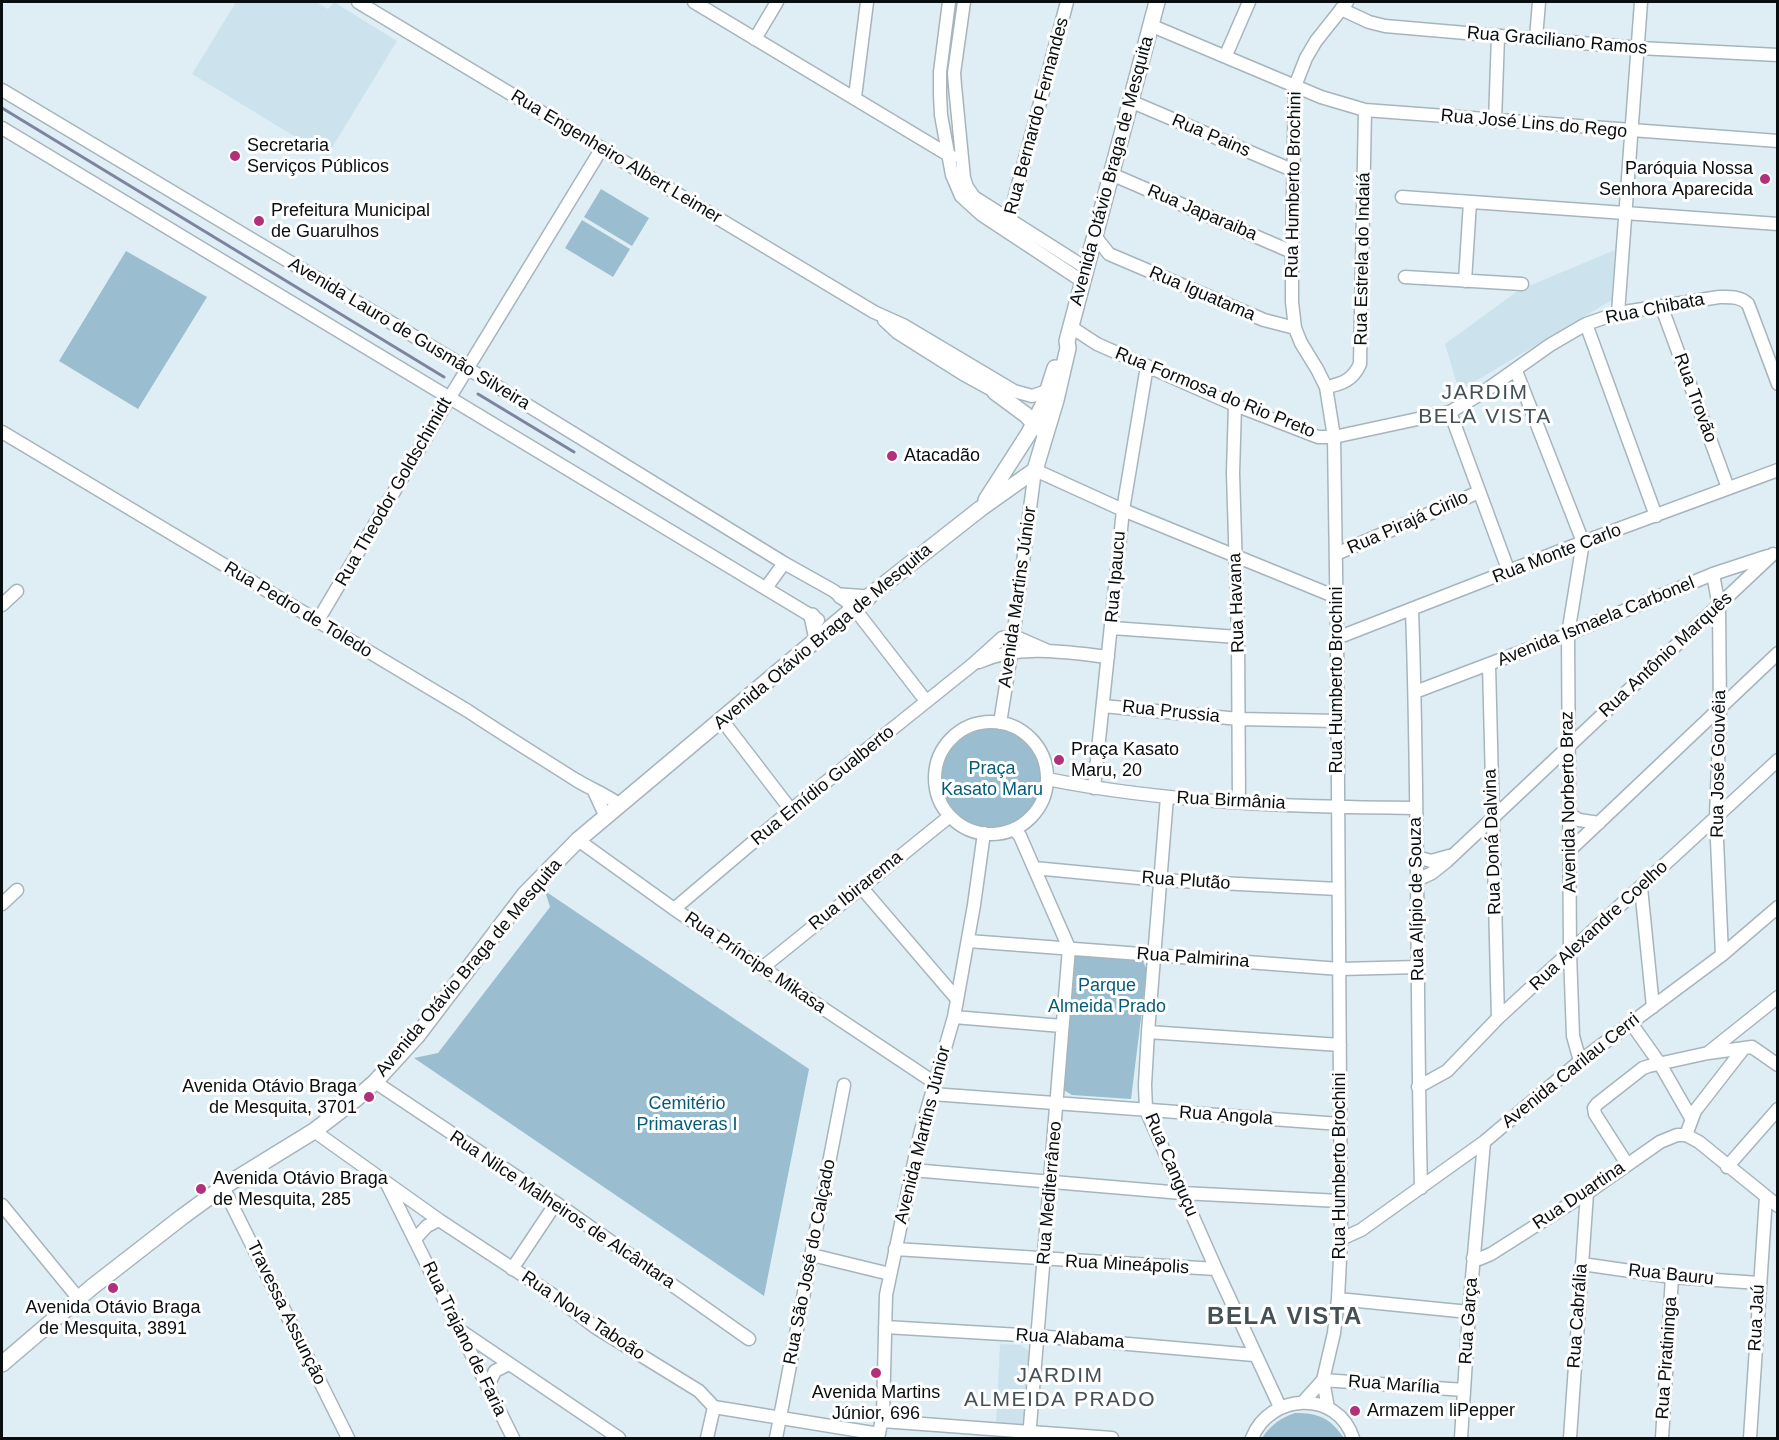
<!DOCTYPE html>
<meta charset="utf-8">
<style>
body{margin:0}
#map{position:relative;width:1779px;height:1440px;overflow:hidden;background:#dfeef5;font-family:Arial,sans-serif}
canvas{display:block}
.frame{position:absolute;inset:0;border:3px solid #090e10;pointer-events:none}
</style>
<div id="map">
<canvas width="1779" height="1440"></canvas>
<div class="frame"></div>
</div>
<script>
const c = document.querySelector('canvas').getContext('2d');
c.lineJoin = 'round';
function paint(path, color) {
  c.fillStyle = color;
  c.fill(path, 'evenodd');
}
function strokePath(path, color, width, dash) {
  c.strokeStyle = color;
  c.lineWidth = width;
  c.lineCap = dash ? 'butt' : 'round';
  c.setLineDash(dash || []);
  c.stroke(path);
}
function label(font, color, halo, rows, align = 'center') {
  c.font = font + ' Arial,sans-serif';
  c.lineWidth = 6;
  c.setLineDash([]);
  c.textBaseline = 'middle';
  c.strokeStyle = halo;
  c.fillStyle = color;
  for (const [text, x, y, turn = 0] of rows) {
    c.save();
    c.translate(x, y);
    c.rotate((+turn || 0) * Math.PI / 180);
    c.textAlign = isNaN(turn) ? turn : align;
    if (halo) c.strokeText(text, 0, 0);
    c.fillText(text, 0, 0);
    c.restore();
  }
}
const built = new Path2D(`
 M236,2H316L328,9L334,2L397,41L327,156L192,74Z
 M1615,250L1612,300L1459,391L1445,344L1519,290Z
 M1000,1344L1021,1345L1031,1353L1024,1427L996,1424Z`);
const green = new Path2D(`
 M601,189L649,218L632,246L584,217Z
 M582,220L630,249L613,277L565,248Z
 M126,251L207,297L138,409L59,361Z
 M936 779a55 55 0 1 1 110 0a55 55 0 1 1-110 0Z
 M545,891L809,1069L764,1296L414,1058L438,1053L550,907Z
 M1081,954L1142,959L1147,970L1131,1099L1072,1095L1062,1089L1073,958Z
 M1295,1413C1319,1413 1330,1418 1344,1438H1262C1271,1425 1280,1418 1295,1413Z`);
const stream = new Path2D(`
 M2,108L444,377
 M478,394L574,452`);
const minor = new Path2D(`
 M358,2L874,312L903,325L1014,391L1032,396L1047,391
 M694,2L952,157
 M949,2L940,72V94L941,115L952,175L961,196L982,215L1082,281
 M964,2L954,73L955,86L964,178L967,187L974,197L1086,268
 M1341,9L1369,22L1385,26L1639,48L1778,55
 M1150,25L1321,97L1365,110L1778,141
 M1536,38L1539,2
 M755,39L777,2
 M1226,55L1249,2
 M2,90L467,368L784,563L834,591L854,608L926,701
 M855,97L867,2
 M1130,101L1292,170
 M1495,121L1498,36
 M2,128L818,620
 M1111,174L1292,252
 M1402,197L1778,224
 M1007,226L1067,2
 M1095,236L1109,254L1264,320L1295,328
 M1405,277L1522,284
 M1465,281L1470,202
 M1662,308L1728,488
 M1618,313L1641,2
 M884,320L898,333L963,374L1003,396
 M1586,324L1656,516
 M1071,327L1097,344L1235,405L1318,437H1334L1450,412L1482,393L1550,345L1586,324L1618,313L1719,297C1730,297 1740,296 1748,304L1778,384
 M1516,371L1583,542L1568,634L1570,953L1573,1036L1580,1061
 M1326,387C1342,384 1353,380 1360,364L1365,110
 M1235,405L1233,473L1238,637L1239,801
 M1450,412L1509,572
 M2,432L468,711C504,735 540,757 576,780C591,789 607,795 620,805
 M1336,554L1479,492
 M1713,574L1719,607L1720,710L1716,817L1722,955
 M766,588L784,563
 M2,605L17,591
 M1412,610C1419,802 1416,995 1421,1188
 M317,622L450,397L602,148
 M1112,628L1238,637
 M1337,638L1583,542L1778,470
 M979,662C1020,644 1065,652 1108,657
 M1489,665L1498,1018
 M1415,692L1568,634L1713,574L1768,556
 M1103,706L1239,719L1338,721
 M722,720L791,810
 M935 778a56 56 0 1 1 112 0a56 56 0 1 1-112 0Z
 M1000,723L1011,654L1035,470L1123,510L1336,597
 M1047,779C1167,803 1294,807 1416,808
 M1094,788L1123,510L1147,366
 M594,791L606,817
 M1167,797L1148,1032L1145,1085L1146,1110L1216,1269L1280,1407
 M1569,814L1579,820L1599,823
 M1014,829L1020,836L1069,948L1029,1438
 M578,840L674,909L935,1083
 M1570,850L1778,653
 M1417,857L1431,861L1449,856
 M1034,868L1160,880L1338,889
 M1417,880L1432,873L1447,861L1773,554
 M861,887L957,999
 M1641,888L1653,1007
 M2,904L17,890
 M674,909L791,810L972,665L1002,638L1014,636L1046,650
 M968,941L1340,969L1418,967
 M762,968L950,816
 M954,1017L1062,1026
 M1631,1023L1660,1064L1691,1118
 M1148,1032L1340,1045
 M1709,1052L1778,997
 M375,1082L556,1203L749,1339
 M1418,1087L1447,1071L1498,1018L1778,760
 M932,1094L1340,1124
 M314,1131L439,1220L553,1295L595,1327L699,1391L714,1407L879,1434
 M1686,1135L1695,1111L1744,1048
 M1627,1164L1595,1114L1594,1108L1597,1104L1643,1068L1649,1066L1708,1053L1752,1047L1778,1065
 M1727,1167L1778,1109
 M912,1170L1182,1193L1340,1201
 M387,1184L513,1438
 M223,1187L348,1438
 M2,1205L79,1299
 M415,1239L427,1226L439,1220
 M1341,1239L1361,1230L1484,1142L1580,1061L1722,955L1778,907
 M895,1249L1216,1269
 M812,1255L890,1274
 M1473,1258L1479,1259L1491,1254L1587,1193L1660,1142L1677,1135H1686L1699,1142L1778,1206
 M1582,1264L1672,1277L1759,1283
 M512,1269L556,1203
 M1338,1299L1469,1312
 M885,1327L1037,1336L1254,1355
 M461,1331L619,1438
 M1323,1380L1464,1390
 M488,1386L495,1371L509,1364
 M1303,1402L1323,1380
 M1328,1408L1323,1380L1334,1333L1338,1299L1341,1239L1337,638L1334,437L1326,387L1317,369L1301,343L1295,328L1292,302V252L1295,86L1306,58L1316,41L1347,2
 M882,1421L1112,1438
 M707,1438L714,1407
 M776,1438L844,1085
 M878,1438L883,1414L886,1295L920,1134L954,1017L974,905L984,833
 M1252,1438C1270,1393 1337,1389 1353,1438
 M1461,1438L1469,1312L1484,1142
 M1570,1438L1587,1193
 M1662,1438L1672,1277
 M1750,1438L1766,1197`);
const major = new Path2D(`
 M995,392L1026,415L1038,428
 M986,500L1029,433L1043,405L1055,368
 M841,596L868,598
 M812,616L817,639
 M2,1364L92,1287L182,1217L223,1187L314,1131L357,1098L375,1082L417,1036L525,894L578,840L854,608L980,509L1035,470L1056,400L1068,348L1067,341L1157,2`);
const markers = [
 [235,156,6,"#b2307b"],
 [1765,179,6,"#b2307b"],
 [259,221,6,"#b2307b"],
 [892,456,6,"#b2307b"],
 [1059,760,6,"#b2307b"],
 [369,1097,6,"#b2307b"],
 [201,1189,6,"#b2307b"],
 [113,1288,6,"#b2307b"],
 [876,1373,6,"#b2307b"],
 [1355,1411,6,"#b2307b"]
];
const streetNames = [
 ["Rua Graciliano Ramos",1557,41,5],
 ["Rua Bernardo Fernandes",1037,116,-75],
 ["Rua José Lins do Rego",1534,124,5],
 ["Rua Pains",1211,136,23],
 ["Rua Engenheiro Albert Leimer",616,157,31],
 ["Avenida Otávio Braga de Mesquita",1112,171,-75],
 ["Rua Humberto Brochini",1294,185,-89],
 ["Rua Japaraiba",1202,213,23],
 ["Rua Estrela do Indaiá",1363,259,-89],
 ["Rua Iguatama",1202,294,23],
 ["Rua Chibata",1655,309,-11],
 ["Avenida Lauro de Gusmão Silveira",409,334,31],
 ["Rua Formosa do Rio Preto",1215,393,22],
 ["Rua Trovão",1695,398,70],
 ["Rua Theodor Goldschimidt",394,492,-60],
 ["Rua Pirajá Cirilo",1408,523,-24],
 ["Rua Monte Carlo",1557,554,-21],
 ["Rua Ipaucu",1116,577,-85],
 ["Avenida Martins Júnior",1018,597,-82],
 ["Rua Havana",1237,603,-92],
 ["Rua Pedro de Toledo",298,610,31],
 ["Avenida Ismaela Carbonel",1596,622,-22],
 ["Avenida Otávio Braga de Mesquita",823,637,-40],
 ["Rua Antônio Marquês",1666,655,-43],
 ["Rua Humberto Brochini",1337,680,-90],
 ["Rua Prussia",1171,712,6],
 ["Rua José Gouvêia",1719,764,-89],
 ["Rua Emídio Gualberto",823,786,-39],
 ["Rua Birmânia",1231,801,3],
 ["Avenida Norberto Braz",1569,802,-91],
 ["Rua Doná Dalvina",1493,842,-92],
 ["Rua Plutão",1186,881,4],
 ["Rua Ibirarema",856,891,-39],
 ["Rua Alípio de Souza",1417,899,-91],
 ["Rua Alexandre Coelho",1599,926,-43],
 ["Rua Palmirina",1193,958,4],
 ["Rua Príncipe Mikasa",755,963,34],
 ["Avenida Otávio Braga de Mesquita",469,968,-50],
 ["Avenida Carilau Cerri",1571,1071,-39],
 ["Rua Angola",1226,1116,4],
 ["Avenida Martins Júnior",923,1135,-76],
 ["Rua Canguçu",1171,1165,67],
 ["Rua Humberto Brochini",1340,1166,-90],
 ["Rua Mediterrâneo",1050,1193,-85],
 ["Rua Duartina",1579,1196,-34],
 ["Rua Nilce Malheiros de Alcântara",562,1210,34],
 ["Rua São José do Calçado",810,1262,-79],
 ["Rua Mineápolis",1127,1265,3],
 ["Rua Bauru",1671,1275,6],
 ["Travessa Assunção",286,1313,64],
 ["Rua Nova Taboão",583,1316,34],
 ["Rua Cabrália",1578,1316,-86],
 ["Rua Jaú",1757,1318,-87],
 ["Rua Garça",1469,1321,-86],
 ["Rua Trajano de Faria",464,1339,64],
 ["Rua Alabama",1070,1339,4],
 ["Rua Piratininga",1667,1358,-86],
 ["Rua Marília",1394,1385,4]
];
const poiNames = [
 ["Secretaria",247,146],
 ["Serviços Públicos",247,167],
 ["Paróquia Nossa",1753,169,"right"],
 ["Senhora Aparecida",1753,190,"right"],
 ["Prefeitura Municipal",271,211],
 ["de Guarulhos",271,232],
 ["Atacadão",904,456],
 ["Praça Kasato",1071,750],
 ["Maru, 20",1071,771],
 ["Avenida Otávio Braga",357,1087,"right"],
 ["de Mesquita, 3701",357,1108,"right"],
 ["Avenida Otávio Braga",213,1179],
 ["de Mesquita, 285",213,1200],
 ["Avenida Otávio Braga",113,1308,"center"],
 ["de Mesquita, 3891",113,1329,"center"],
 ["Avenida Martins",876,1393,"center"],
 ["Júnior, 696",876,1414,"center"],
 ["Armazem liPepper",1367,1411]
];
const parkNames = [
 ["Praça",992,769],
 ["Kasato Maru",992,790],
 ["Parque",1107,986],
 ["Almeida Prado",1107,1007],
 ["Cemitério",687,1104],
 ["Primaveras I",687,1125]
];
const quarterNames = [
 ["JARDIM",1485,393],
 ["BELA VISTA",1485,417],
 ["JARDIM",1060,1376],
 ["ALMEIDA PRADO",1060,1400]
];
const districtNames = [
 ["BELA VISTA",1285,1317]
];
paint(built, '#cce3ee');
paint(green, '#9abed0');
strokePath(stream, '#7d849f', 3);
strokePath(minor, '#a6b5bc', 15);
strokePath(major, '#a6b5bc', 18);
strokePath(minor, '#fff', 12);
strokePath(major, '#fff', 15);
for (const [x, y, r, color] of markers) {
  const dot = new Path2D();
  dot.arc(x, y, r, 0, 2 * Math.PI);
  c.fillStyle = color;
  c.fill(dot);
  strokePath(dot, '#fff', 2);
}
label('18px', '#090e10', '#fff', streetNames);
label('18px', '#090e10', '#fff', poiNames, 'left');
label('18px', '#055c78', '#fff', parkNames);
c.letterSpacing = '1.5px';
label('21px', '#445157', '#fff', quarterNames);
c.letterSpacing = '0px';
c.letterSpacing = '1.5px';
label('bold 24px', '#445157', '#fff', districtNames);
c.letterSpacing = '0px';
</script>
